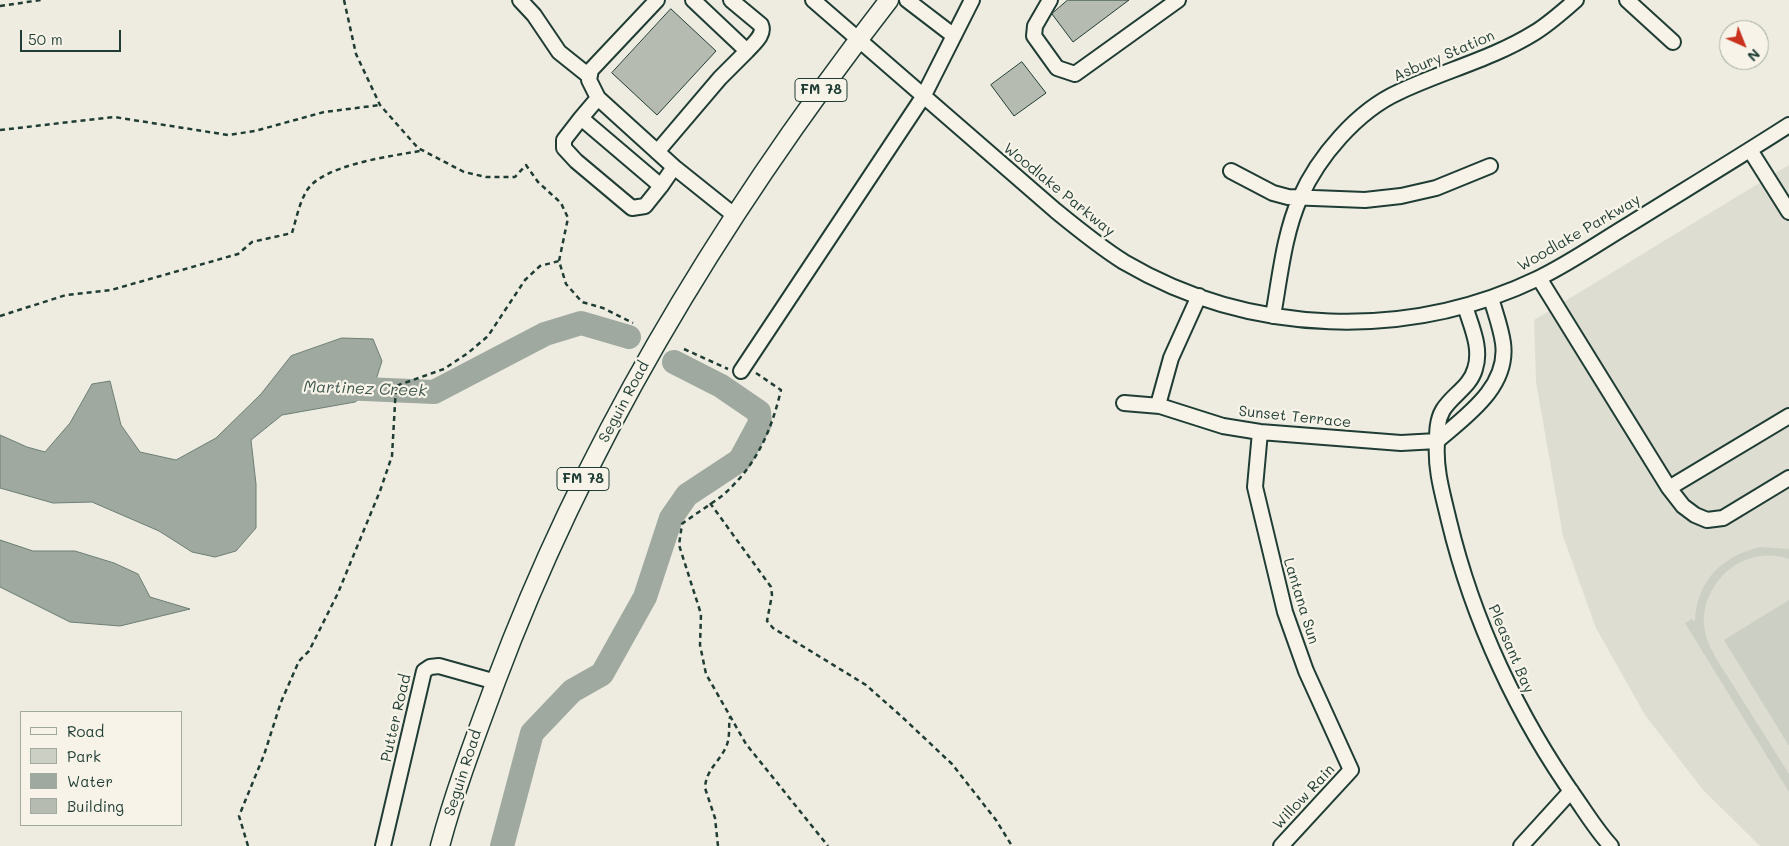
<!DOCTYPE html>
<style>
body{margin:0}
#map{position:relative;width:1789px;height:846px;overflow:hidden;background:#eeece1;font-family:Mali,sans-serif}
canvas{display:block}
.legend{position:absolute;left:20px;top:711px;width:162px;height:115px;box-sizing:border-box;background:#f7f3e8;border:1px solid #a1aaa0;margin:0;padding:6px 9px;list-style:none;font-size:15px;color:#1f3d34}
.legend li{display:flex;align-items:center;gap:10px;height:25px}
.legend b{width:25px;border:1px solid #a1aaa0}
.north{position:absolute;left:1719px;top:20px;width:50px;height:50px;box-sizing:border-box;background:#f7f3e8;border:1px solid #a1aaa0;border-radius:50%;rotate:136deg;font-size:14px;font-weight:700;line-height:20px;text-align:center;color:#1f3d34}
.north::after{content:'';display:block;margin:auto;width:18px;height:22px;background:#c8321e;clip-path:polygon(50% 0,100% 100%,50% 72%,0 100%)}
.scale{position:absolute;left:20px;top:30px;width:101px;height:22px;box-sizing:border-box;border:2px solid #1f3d34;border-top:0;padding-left:6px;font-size:15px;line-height:18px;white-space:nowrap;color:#1f3d34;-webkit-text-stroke:4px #f7f3e8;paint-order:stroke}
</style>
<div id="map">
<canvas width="1789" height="846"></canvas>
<ul class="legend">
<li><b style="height:6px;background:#f7f3e8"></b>Road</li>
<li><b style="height:14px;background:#cccfc4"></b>Park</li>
<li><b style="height:14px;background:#9fa99f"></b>Water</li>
<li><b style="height:14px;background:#b5bbb0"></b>Building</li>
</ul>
<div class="north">N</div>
<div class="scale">50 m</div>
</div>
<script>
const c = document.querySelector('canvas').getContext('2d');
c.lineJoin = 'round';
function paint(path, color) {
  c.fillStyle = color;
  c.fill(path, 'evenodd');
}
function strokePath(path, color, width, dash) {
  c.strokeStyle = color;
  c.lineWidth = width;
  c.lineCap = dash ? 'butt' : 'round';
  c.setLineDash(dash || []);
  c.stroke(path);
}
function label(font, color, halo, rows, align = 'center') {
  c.font = font + ' Mali,sans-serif';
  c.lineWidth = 4.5;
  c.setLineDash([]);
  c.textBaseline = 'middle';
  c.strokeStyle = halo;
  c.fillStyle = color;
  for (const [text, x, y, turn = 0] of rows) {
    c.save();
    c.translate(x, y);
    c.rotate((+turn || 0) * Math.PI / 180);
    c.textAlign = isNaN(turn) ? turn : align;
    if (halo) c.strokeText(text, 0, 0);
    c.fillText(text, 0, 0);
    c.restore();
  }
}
const built = new Path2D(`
 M1789,165V846H1760L1703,790L1645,715L1596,628L1563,536L1536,382L1534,320Z`);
const green = new Path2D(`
 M1760,547L1789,549V559C1770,552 1747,556 1731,568C1714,581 1702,603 1704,625C1706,649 1726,672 1738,693C1755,720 1772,747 1789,774V792L1685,623L1692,619L1695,622C1696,581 1722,556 1760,547Z
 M1789,600V746L1724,640Z`);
const water = new Path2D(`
 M342,338L373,339L382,361L373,389L355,402L282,415L251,440L256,484V528L236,551L215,557L192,552L159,531L92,502L53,503L0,488V435L27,447L45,452L70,423L92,384L110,381L121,425L140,452L176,460L216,438L261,394L291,356Z
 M0,540L33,551H75L114,563L138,574L150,597L190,609L120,626L70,622L0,587Z`);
const river = new Path2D(`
 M341,388L434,392L545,334L581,323L629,337
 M502,846L532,733L572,691L602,674L645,597L671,518L687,495L740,460L760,423L759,412L721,386L674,362`);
const building = new Path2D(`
 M1068,0H1129L1073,42L1052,14Z
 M671,9L716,51L657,115L612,73Z
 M1022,62L1046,93L1014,116L991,85Z`);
const path = new Path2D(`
 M344,0L356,54L380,105L418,148L464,172L486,177H515L526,165L538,182L561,203L568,218L559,261L566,284L582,302L603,308L633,323
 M0,6L41,0
 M0,130L114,117L228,135L255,131L324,112L380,105
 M0,316L66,295L111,290L238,254L252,242L292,233C296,220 299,204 306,192C320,165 392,156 420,151
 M684,349L728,369
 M756,373L781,390C771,432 756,466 723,495C710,505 695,514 682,524L679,545L701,614L700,645L706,674L746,744L828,846
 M710,503L771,587L772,595L767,621L773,628L866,685L901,716L952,764L996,820L1012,846
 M248,846L239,816L264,755L281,702L299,661L309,651L338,593L380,491L392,456L396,386L444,369L468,353L488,336L525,280L540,266L559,261
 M718,846L715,818L705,788C706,770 718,763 725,749C731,738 728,728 730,717`);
const minor = new Path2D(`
 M520,0L534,15L559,52L589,76
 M657,0L591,70L589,80L598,98L674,167L734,215
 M731,0L761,25C765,35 754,43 747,51
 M813,0L1056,211C1078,229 1100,247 1124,262C1250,336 1408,341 1539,278C1570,263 1600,242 1630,224C1683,191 1736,159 1789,125
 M907,0L954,36
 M1050,0L1035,26L1034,36L1057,68L1075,74L1178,0
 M1627,0L1673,42
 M598,98L581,118L661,186L674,167
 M581,118L564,140V148L576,161L632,208L645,206L661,186
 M1750,150L1789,212
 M657,152L720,78L747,51L693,0
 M1231,171L1273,193L1288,197L1365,200L1401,196L1436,188L1490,166
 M1539,278L1669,488L1683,506L1695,515L1707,520L1723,518L1789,478
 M1465,306C1471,326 1482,348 1475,369C1470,387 1452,395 1443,410C1437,420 1437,432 1437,443C1435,470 1443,495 1449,521C1473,621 1518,717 1577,800C1588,816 1598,832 1611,846
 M1273,316C1280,277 1284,234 1300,198C1318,157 1357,111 1399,92C1443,71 1492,59 1534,33C1549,24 1563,11 1576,0
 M741,371L923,97L972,0
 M1124,403L1160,406L1223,426L1260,432L1401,443L1437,441
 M1158,405L1171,358L1199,296
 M1260,432L1255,487L1285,612L1306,671L1351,770L1281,846
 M1437,441C1466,416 1509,387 1503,343C1501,328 1495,312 1491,298
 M1669,488L1789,416
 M383,846L424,671L430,667L439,666L496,682
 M1521,846L1571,791`);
const major = new Path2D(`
 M440,846C455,790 476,735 496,681C588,435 728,207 889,0`);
const shields = [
 [821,90,52],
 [583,479,52]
];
const shieldNames = [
 ["FM 78",821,90],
 ["FM 78",583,479]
];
const streetNames = [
 ["Asbury Station",1444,56,-23],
 ["Woodlake Parkway",1059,190,39],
 ["Woodlake Parkway",1579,233,-30],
 ["Seguin Road",624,402,-62],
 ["Sunset Terrace",1295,417,6],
 ["Lantana Sun",1301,601,73],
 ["Pleasant Bay",1511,649,67],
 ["Putter Road",396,718,-77],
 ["Seguin Road",463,773,-72],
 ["Willow Rain",1304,797,-47]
];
const waterNames = [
 ["Martinez Creek",365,389,2]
];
paint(built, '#ddddd2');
paint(green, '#cccfc4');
paint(water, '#9fa99f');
strokePath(water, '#6c7e74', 1);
strokePath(river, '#9fa99f', 24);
paint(building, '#b5bbb0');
strokePath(building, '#1f3d34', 1);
strokePath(minor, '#1f3d34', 18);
strokePath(major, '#1f3d34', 21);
strokePath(path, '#1f3d34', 2.5, [5, 4]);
strokePath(minor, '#f7f3e8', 14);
strokePath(major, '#f7f3e8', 18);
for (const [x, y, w] of shields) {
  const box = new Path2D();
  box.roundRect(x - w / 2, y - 11.5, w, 23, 4);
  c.fillStyle = '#f7f3e8';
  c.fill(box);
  strokePath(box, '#1f3d34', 1);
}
label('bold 14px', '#1f3d34', null, shieldNames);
label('15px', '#1f3d34', '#f7f3e8', streetNames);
label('italic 16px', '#3f584f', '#f7f3e8', waterNames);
</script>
